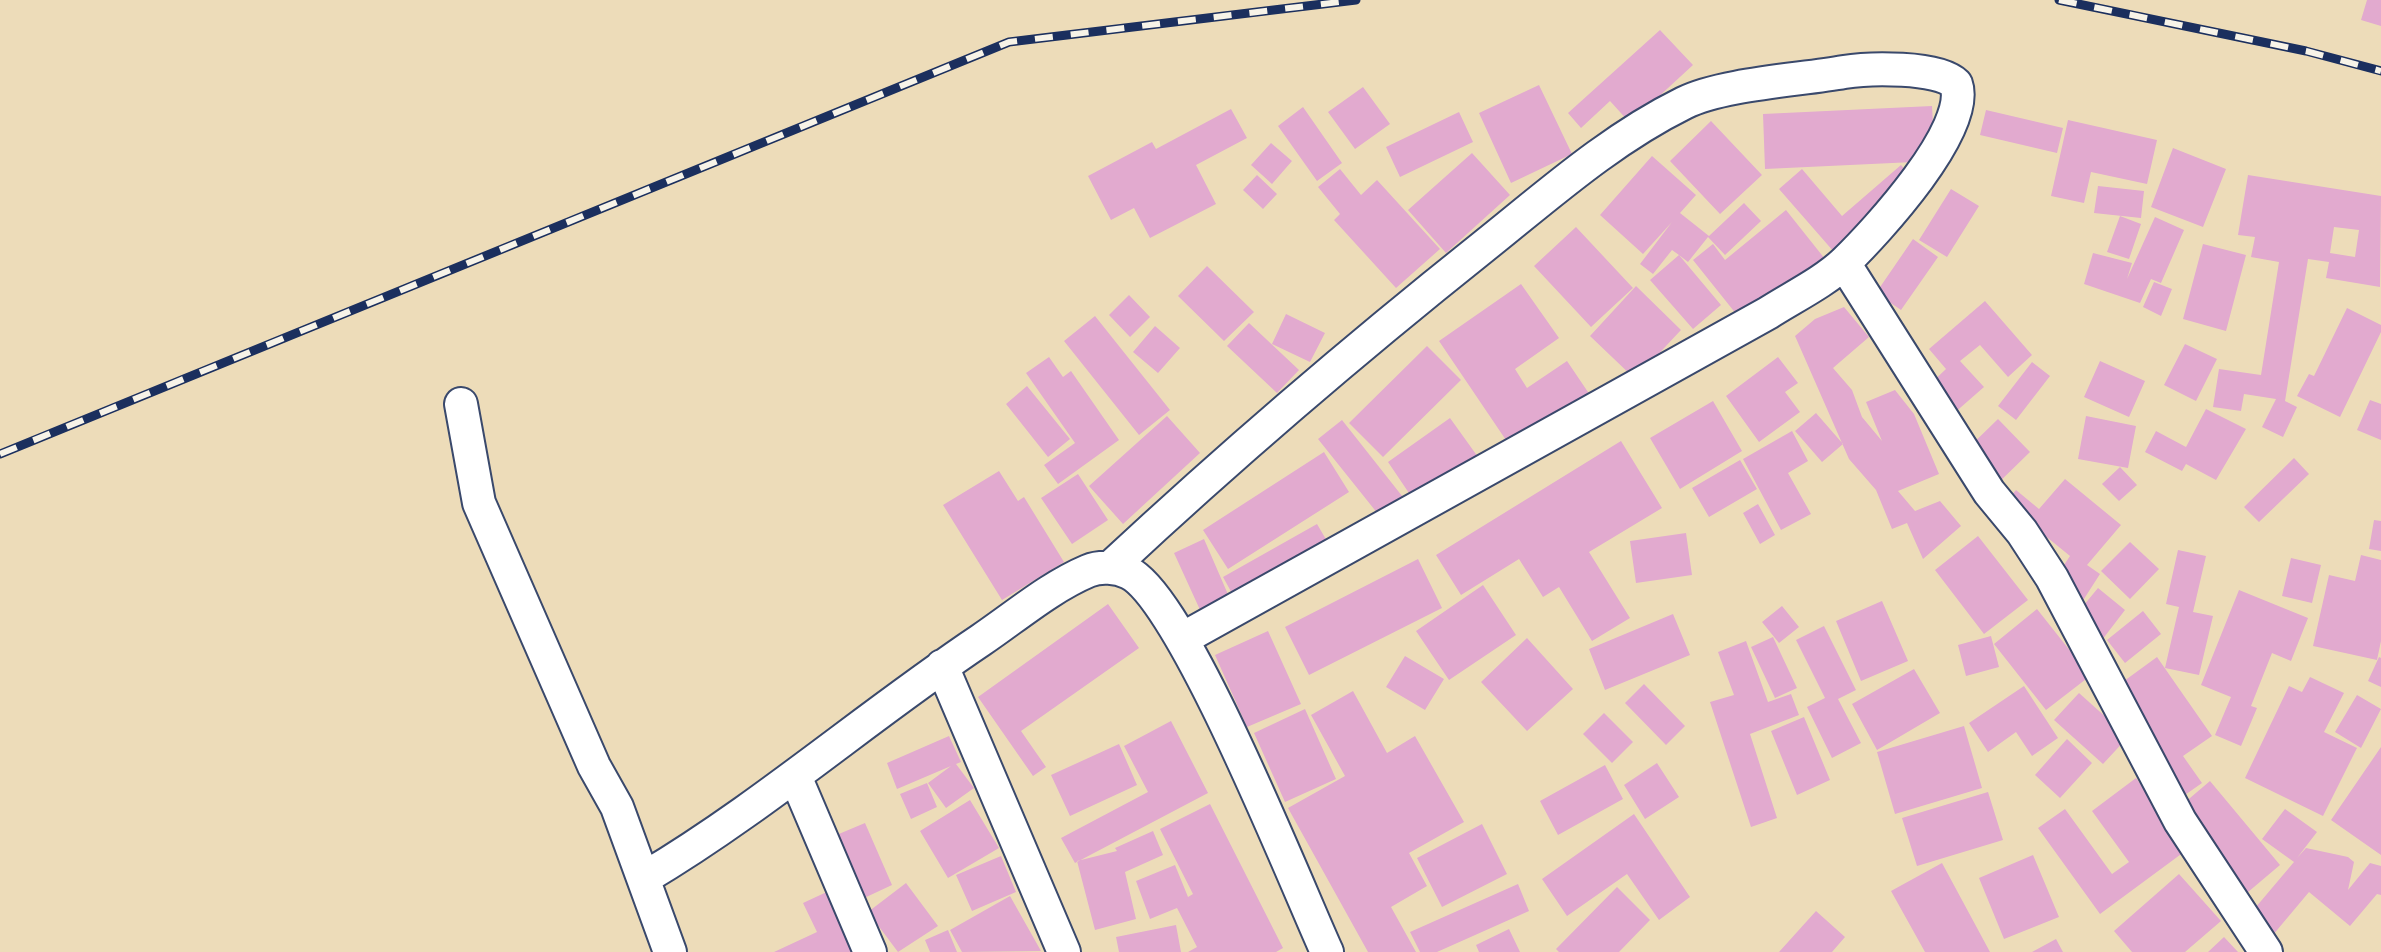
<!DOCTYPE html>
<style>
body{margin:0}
canvas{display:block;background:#eddcb9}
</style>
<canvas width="2381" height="952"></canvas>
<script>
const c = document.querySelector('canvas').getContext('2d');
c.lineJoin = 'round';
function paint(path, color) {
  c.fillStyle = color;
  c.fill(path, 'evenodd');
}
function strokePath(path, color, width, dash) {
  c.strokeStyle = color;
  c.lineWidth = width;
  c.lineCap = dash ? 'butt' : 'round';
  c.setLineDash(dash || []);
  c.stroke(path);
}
const building = new Path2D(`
 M2367,0H2381V26L2361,20Z
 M1660,30L1693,65L1630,123L1610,101L1581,128L1568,113Z
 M1539,85L1572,154L1511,183L1479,113Z
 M1363,87L1390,124L1355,149L1328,112Z
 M1932,106L1935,161L1765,169L1763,114Z
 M1303,107L1342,163L1317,181L1278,126Z
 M1231,109L1247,138L1196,165L1216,204L1150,238L1134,208L1111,220L1088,176L1152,142L1156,149Z
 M1986,110L2063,128L2057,153L1980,135Z
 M1459,112L1473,142L1400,177L1386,147Z
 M2068,120L2157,140L2147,184L2091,172L2084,203L2051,196Z
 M1711,121L1762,175L1720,214L1670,161Z
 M1271,143L1292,161L1272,184L1251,165Z
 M2173,148L2226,169L2203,227L2151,207Z
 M1472,153L1510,195L1446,253L1408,210Z
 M1652,156L1696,195L1680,213L1709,236L1744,203L1761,221L1725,255L1708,237L1688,262L1679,255L1721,305L1693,329L1650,280L1679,255L1672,250L1653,274L1640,264L1672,222L1643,254L1600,215Z
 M1901,165L1921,189L1841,260L1779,189L1802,169L1842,216Z
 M1340,169L1361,195L1377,180L1440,249L1396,288L1334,220L1340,214L1318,187Z
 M1257,175L1277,194L1263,209L1243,190Z
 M2248,175L2381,196L2380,287L2326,278L2329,262L2308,259L2285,401L2297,407L2283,437L2262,427L2276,399L2244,394L2241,411L2213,407L2219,369L2261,375L2279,262L2251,257L2255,237L2238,235ZM2334,227L2359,230L2355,257L2330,253Z
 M2098,186L2144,191L2141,218L2094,213Z
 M1951,189L1979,206L1947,257L1919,240Z
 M1786,210L1825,259L1745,325L1693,260L1713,244L1725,260Z
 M2120,216L2141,224L2129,259L2107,252Z
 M2155,217L2184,230L2161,283L2151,279L2140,303L2084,284L2093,253L2132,263L2127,279Z
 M1576,227L1633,288L1591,327L1534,266Z
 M1913,239L1938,257L1901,310L1876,293Z
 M2203,244L2246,255L2226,331L2183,319Z
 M1207,266L1254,312L1224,341L1178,296Z
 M2154,282L2172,289L2161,316L2143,307Z
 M1521,284L1559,338L1515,369L1527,388L1567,361L1590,395L1512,449L1439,341Z
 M1636,286L1681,330L1635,379L1590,336Z
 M1129,295L1150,317L1130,337L1109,315Z
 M1985,301L2032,355L2008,377L1980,345L1960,361L1984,387L1952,415L1927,387L1946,369L1929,349Z
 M1844,307L1869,337L1833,368L1852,390L1862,417L1882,441L1866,402L1895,390L1914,414L1939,474L1898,491L1915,511L1940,501L1961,526L1923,559L1907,523L1892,529L1876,490L1849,459L1795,336L1815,319Z
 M2347,308L2381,325V332L2340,417L2297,396L2309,374L2314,376Z
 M1286,314L1325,333L1310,362L1272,344Z
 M1095,316L1170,410L1139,435L1064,341Z
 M1249,323L1299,370L1277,393L1227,346Z
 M1155,326L1180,348L1158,373L1133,352Z
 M2185,344L2217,359L2196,401L2164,385Z
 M1427,346L1461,380L1383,457L1349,423Z
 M1049,357L1063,377L1071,371L1119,440L1058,484L1044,465L1075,443L1026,373Z
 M1778,357L1798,383L1785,392L1800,412L1759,442L1726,396Z
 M2100,361L2145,381L2129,417L2084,397Z
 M2032,362L2050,376L2016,420L1998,406Z
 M1027,386L1070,439L1048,457L1006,404Z
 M2370,400L2381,404V440L2357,430Z
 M1713,401L1742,451L1680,489L1650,438Z
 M2206,409L2246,429L2216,480L2186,464L2182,471L2145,452L2156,431L2186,447Z
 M1816,413L1843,444L1822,462L1795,431Z
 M1167,416L1200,453L1123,524L1089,486Z
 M2086,416L2136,426L2128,468L2078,459Z
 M1450,418L1478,457L1415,502L1388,462Z
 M1998,419L2030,452L1992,489L1961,455Z
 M1342,420L1406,501L1382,519L1318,439Z
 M1792,431L1808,461L1788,473L1811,514L1781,530L1743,459Z
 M1621,441L1662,508L1589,552L1630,618L1592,641L1559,587L1543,597L1519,559L1461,595L1436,555Z
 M1324,452L1349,492L1228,569L1203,530Z
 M2294,458L2309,474L2259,522L2244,507Z
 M1740,460L1757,489L1709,517L1692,488Z
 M2120,467L2137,485L2119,501L2102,484Z
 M999,471L1018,501L1024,497L1064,562L1002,600L943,505Z
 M1078,474L1108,520L1072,544L1041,498Z
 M2065,479L2121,525L2087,565L2100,574L2082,602L2052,583L2070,556L2005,503L2016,490L2039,509Z
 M1758,504L1775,535L1760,544L1743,513Z
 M2374,520L2381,521V551L2369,549Z
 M1317,524L1334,553L1239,606L1223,577Z
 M1686,533L1692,575L1636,583L1630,541Z
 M1978,536L2028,600L1984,634L1935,570Z
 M1204,539L1230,599L1201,612L1174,553Z
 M2130,542L2159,569L2130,599L2101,571Z
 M2178,550L2206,556L2193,612L2213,616L2199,675L2165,668L2179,607L2166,604Z
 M2361,555L2381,560V641L2377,660L2313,646L2329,575L2355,581Z
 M2291,558L2321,565L2312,603L2282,596Z
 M1418,559L1442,608L1309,675L1285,627Z
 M1483,585L1516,635L1449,680L1416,631Z
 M2098,588L2125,610L2102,640L2074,617Z
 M2239,590L2308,618L2291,661L2272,653L2251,706L2257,708L2241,746L2215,735L2231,697L2201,685Z
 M1882,601L1908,661L1861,681L1836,621Z
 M1108,604L1139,648L1021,731L1046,767L1033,776L978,697Z
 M1782,606L1799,627L1779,643L1762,622Z
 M2037,609L2090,676L2046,710L1994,644Z
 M2143,611L2161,634L2125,663L2107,640Z
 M1673,614L1690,655L1605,690L1589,649Z
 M1824,626L1856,690L1838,699L1861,743L1832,758L1807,707L1825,698L1796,640Z
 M1268,631L1301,704L1247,727L1215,655Z
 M1991,636L1999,667L1966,676L1958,645Z
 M1773,637L1797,688L1775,698L1751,647Z
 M1527,638L1573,689L1527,731L1481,682Z
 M1746,641L1768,702L1791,694L1799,715L1750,734L1777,818L1751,827L1710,702L1734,695L1718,652Z
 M1405,656L1444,679L1425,710L1386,687Z
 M2157,657L2212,736L2183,756L2202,783L2182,797L2109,692Z
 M2379,657L2381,658V687L2368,681Z
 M1914,669L1940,713L1877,750L1852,704Z
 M2310,677L2344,693L2324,732L2357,748L2323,816L2245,778L2289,686L2302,692Z
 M1644,684L1685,726L1666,745L1625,703Z
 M2024,686L2058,738L2032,756L2016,732L1988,752L1969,723Z
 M1353,691L1387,753L1415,736L1464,822L1409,853L1427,886L1391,907L1416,952H1368L1288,808L1345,776L1311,715Z
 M2079,693L2128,737L2103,764L2054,720Z
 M2357,695L2381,709L2361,748L2335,732Z
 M1305,709L1336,779L1285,802L1254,733Z
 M1604,713L1633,742L1612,763L1583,734Z
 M1804,717L1830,780L1797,795L1771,731Z
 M1171,721L1208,793L1075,863L1061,838L1148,792L1124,746Z
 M1964,726L1982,788L1895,814L1877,752Z
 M949,736L961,762L956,764L974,788L946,808L928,783L951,766L897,789L887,763Z
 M2067,739L2092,763L2060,798L2035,775Z
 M1119,744L1137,785L1070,816L1051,775Z
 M2381,747V855L2331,820Z
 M1657,763L1679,797L1645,819L1624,785Z
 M1605,765L1623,799L1558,835L1540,801Z
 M2136,778L2188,849L2100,914L2038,828L2065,809L2112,874L2129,862L2092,811Z
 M2210,781L2280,865L2241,898L2170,815Z
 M927,783L937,807L911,819L900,794Z
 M1988,792L2003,840L1917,866L1902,818Z
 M970,800L999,848L948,878L920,831Z
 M1210,804L1283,948L1276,952H1188L1197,947L1177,908L1150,919L1136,881L1175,865L1188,897L1193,894L1160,829Z
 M2285,809L2317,832L2297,858L2306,848L2348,857L2354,862L2348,890L2370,863L2381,866V895L2377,894L2350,926L2309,892L2262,948L2239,927L2294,862L2262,839Z
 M1634,814L1690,897L1659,920L1627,874L1567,916L1542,879Z
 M865,823L892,885L862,899L834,836Z
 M1482,824L1507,874L1442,907L1417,858Z
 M1153,831L1163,855L1125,872L1136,919L1095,930L1077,861L1117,851L1115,848Z
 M2033,855L2059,917L2004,939L1979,878Z
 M1001,856L1016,892L972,911L956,875Z
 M1942,863L1990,952H1925L1891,891Z
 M2179,874L2221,921L2185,952H2132L2114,931Z
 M906,883L938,926L898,952L868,912Z
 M1518,884L1529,911L1437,952H1420L1410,932Z
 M1617,887L1650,920L1619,952H1559L1556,949Z
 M831,890L859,952H774L817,932L803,903Z
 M1010,896L1041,951L962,952L950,930Z
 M1816,911L1845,937L1832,952H1779Z
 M1176,925L1181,952H1119L1116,937Z
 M1509,929L1520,952H1479L1476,945Z
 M948,930L957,952H930L925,940Z
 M2224,937L2238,952H2208Z
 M2056,939L2063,952H2032Z`);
const minor = new Path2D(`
 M1844,263L1989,492L2022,532L2052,578L2180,821L2266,952
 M461,404L479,503L594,766L617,807L670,952
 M1111,567C1230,456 1355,349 1483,247C1547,196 1609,140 1684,103C1722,84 1800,80 1844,72C1868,68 1938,66 1956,84C1972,128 1876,232 1845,262C1824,282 1793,297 1768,313L1182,639
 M942,666L1064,952
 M795,776L870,952
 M644,878C762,808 866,717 981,640C1015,617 1050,587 1088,571C1100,566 1117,567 1129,573C1183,599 1296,884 1327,952`);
const rail = new Path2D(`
 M2059,0L2306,51L2381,71
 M0,454L1009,42L1356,0`);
paint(building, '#e2aacf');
strokePath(minor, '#3a496c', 36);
strokePath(minor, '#fff', 32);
strokePath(rail, '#1b2f5e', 9);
strokePath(rail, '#f7f3e8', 6, [18]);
</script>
